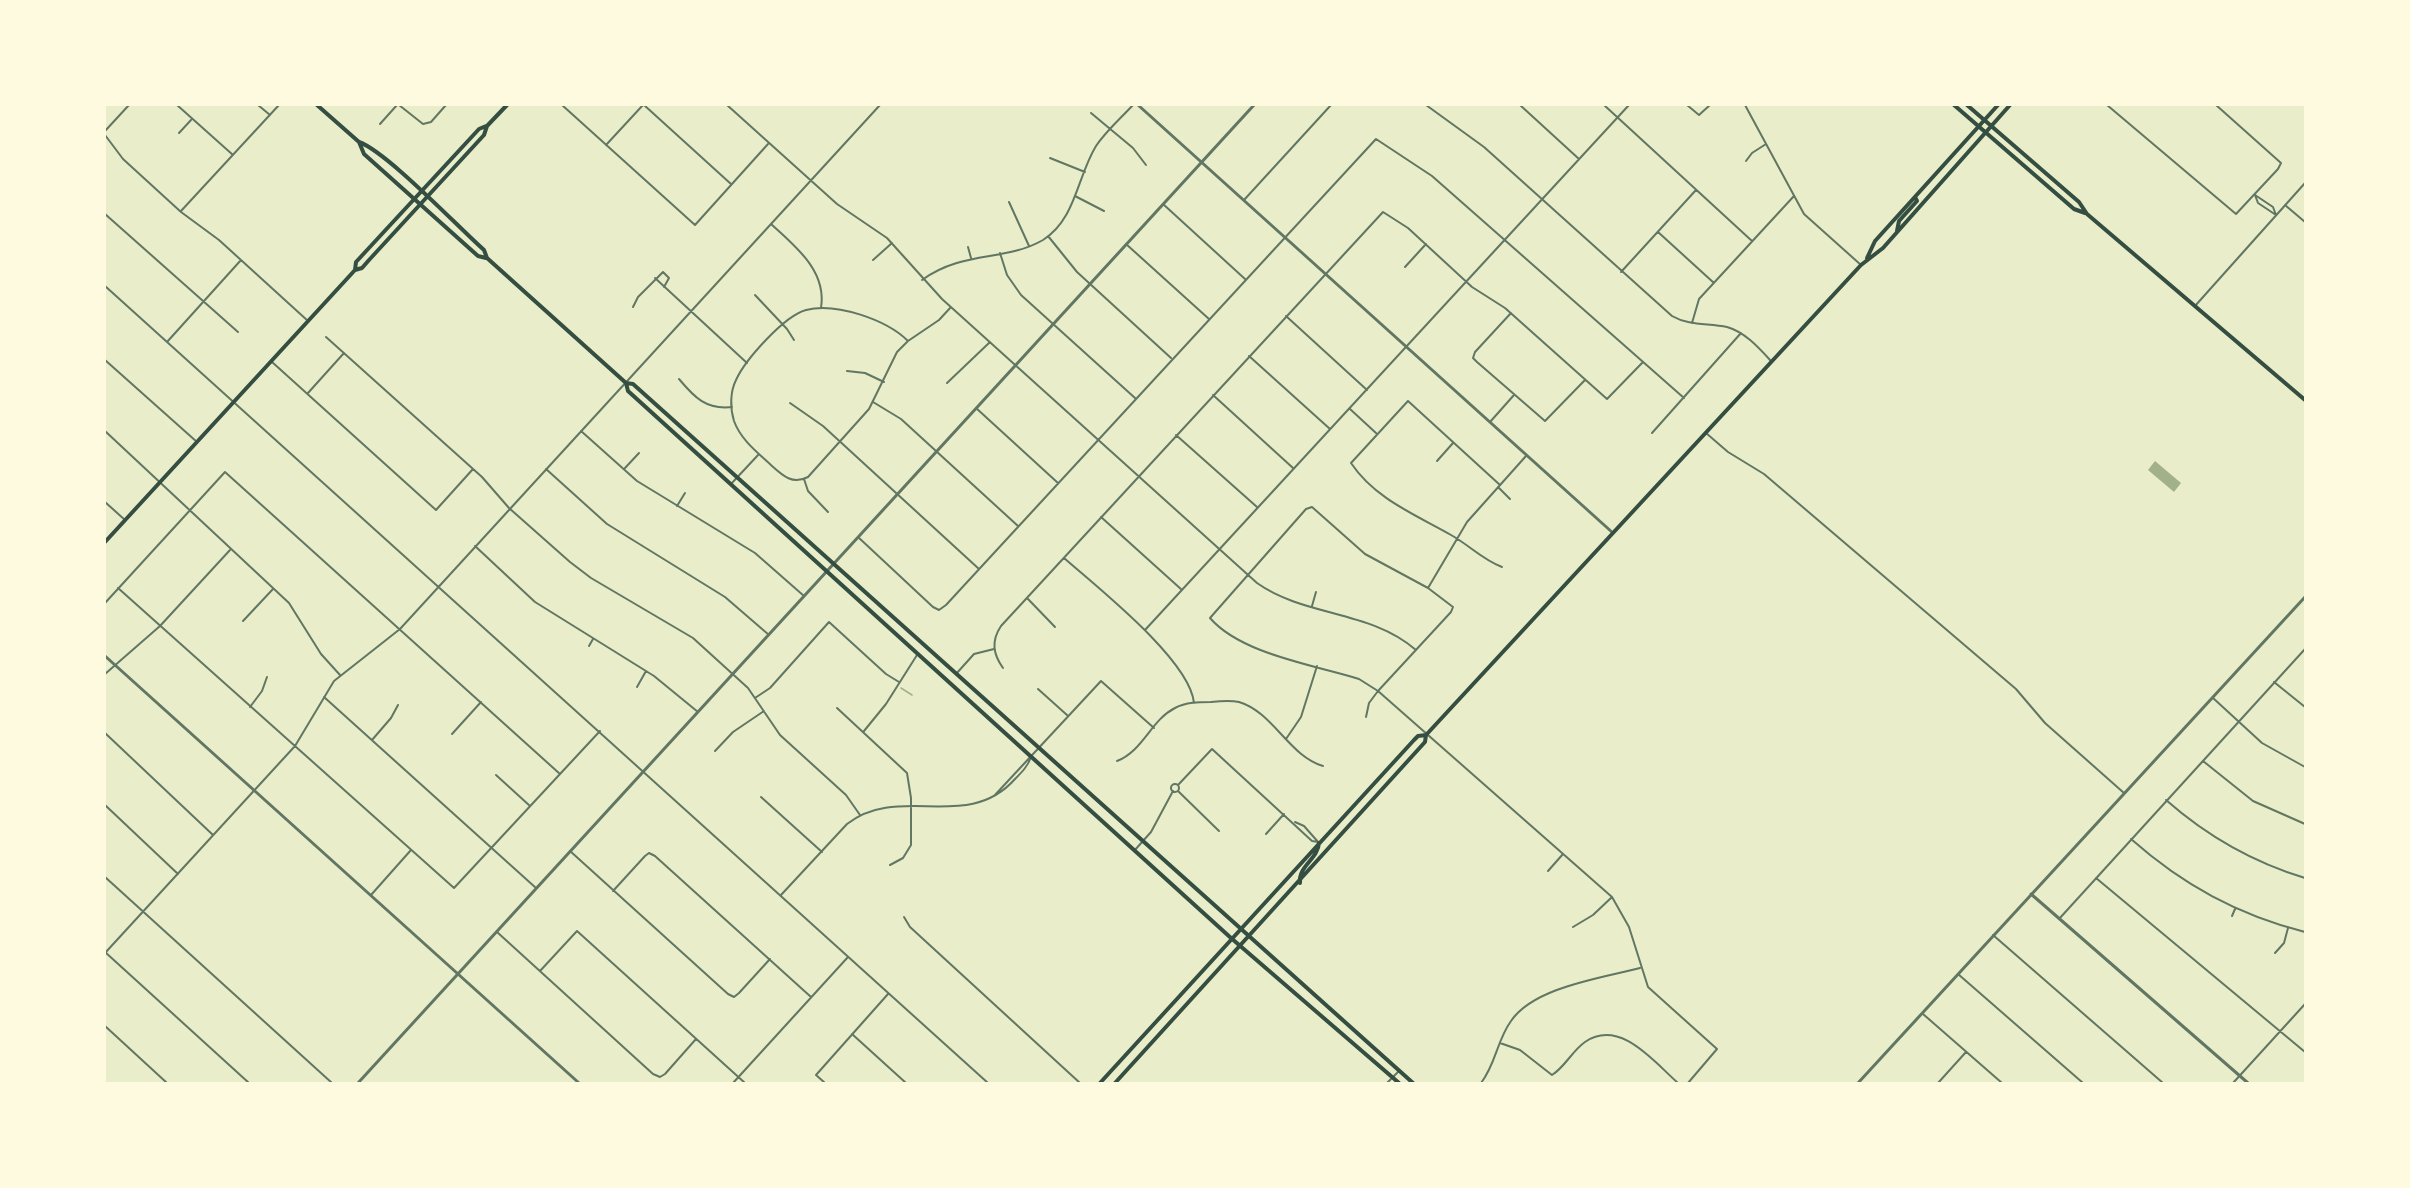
<!DOCTYPE html>
<style>
body{margin:0}
#map{position:relative;width:2410px;height:1188px;overflow:hidden;background:#e9edc9;font-family:Commissioner,sans-serif}
canvas{display:block}
.frame{position:absolute;inset:0;border:106px solid #fefae0;pointer-events:none}
</style>
<div id="map">
<canvas width="2410" height="1188"></canvas>
<div class="frame"></div>
</div>
<script>
const c = document.querySelector('canvas').getContext('2d');
c.lineJoin = 'round';
function paint(path, color) {
  c.fillStyle = color;
  c.fill(path, 'evenodd');
}
function strokePath(path, color, width, dash) {
  c.strokeStyle = color;
  c.lineWidth = width;
  c.lineCap = dash ? 'butt' : 'round';
  c.setLineDash(dash || []);
  c.stroke(path);
}
const water = new Path2D(`
 M2155,461L2181,483L2174,492L2148,470Z`);
const stream = new Path2D(`
 M901,688L912,695`);
const minor = new Path2D(`
 M177,105L233,155
 M258,105L270,115
 M399,105L423,124L431,122L446,105
 M562,105L695,225L768,144
 M644,105L731,184
 M727,105L837,204L887,238L942,299L1257,583C1305,617 1370,610 1416,650
 M1426,105L1484,147L1672,316C1689,326 1708,323 1727,327C1745,332 1759,348 1771,361
 M1520,105L1579,159
 M1604,105L1752,241
 M1687,105L1699,115L1710,105
 M1745,105L1804,214L1861,265
 M2107,105L2236,214L2278,169L2281,163L2216,105
 M1091,113L1133,148L1146,165
 M380,124L397,105
 M105,131L129,105
 M179,133L191,120
 M105,135L123,159L181,212L219,240L308,321
 M606,145L643,105
 M1050,158L1085,172
 M1746,161L1752,153L1766,144
 M2255,195L2273,207L2276,215
 M2255,195L2258,203L2276,215
 M1075,196L1104,211
 M1244,200L1331,105
 M1009,202L1029,246
 M1163,204L1245,279
 M2285,205L2305,222
 M181,211L279,105
 M105,214L238,332
 M771,224C796,247 827,271 821,308
 M1658,232L1714,283
 M1048,236L1077,272L1171,358
 M1126,244L1209,319
 M968,247L971,258
 M1000,253L1007,275L1021,295L1135,398
 M873,260L892,243
 M1405,267L1426,244
 M1621,272L1696,190
 M655,278L747,363
 M922,280C963,250 1005,262 1043,240C1076,219 1077,177 1096,146C1106,131 1121,118 1133,105
 M105,286L988,1083
 M755,295L787,329L794,340
 M2195,306L2305,183
 M633,307L638,297L663,272L669,278L664,287
 M1511,313L1475,352L1473,358L1477,362L1545,421L1585,380
 M1286,316L1367,390
 M1692,323L1699,299L1794,196
 M326,337L482,477L509,508L570,562L591,578L693,638L748,688L780,735L846,795L860,815
 M908,341C887,320 836,302 806,310C784,316 745,360 736,380C730,392 730,408 734,421C741,440 757,452 772,466C783,476 793,485 808,477L869,409L897,352L908,341L939,320L951,307
 M167,342L241,260
 M1249,356L1330,429
 M105,360L197,442
 M272,362L436,510L473,469
 M847,371L865,373L884,382
 M679,379C694,397 706,410 732,407
 M947,383L990,342
 M308,393L344,353
 M1213,395L1293,468
 M873,402L901,419L1018,526
 M790,403L823,426L979,569
 M976,408L1058,483
 M1350,409L1376,433
 M1490,422L1514,395
 M105,431L289,603L321,654L340,675
 M581,431L637,481L755,553L804,596
 M1652,433L1741,333
 M1706,433L1728,452L1764,474L2016,689L2045,723L2124,793
 M1176,435L1257,507
 M1437,461L1453,443
 M625,468L639,453
 M546,469L607,524L725,597L769,635
 M804,479L808,491L828,512
 M731,484L759,454
 M1500,485L1408,401L1351,463C1375,499 1416,515 1451,535C1469,545 1483,560 1502,567
 M1498,487L1510,499
 M105,502L125,520
 M677,506L685,493
 M1101,517L1182,590
 M858,537L933,607L939,610L946,605L1376,139L1432,176L1684,398
 M475,546L535,602L654,676L698,712
 M1064,558C1097,587 1190,660 1194,703
 M118,588L454,888L600,731
 M1428,588L1467,522L1526,456
 M1028,599L1055,627
 M105,603L225,472L560,774
 M1312,606L1316,592
 M243,621L273,589
 M1145,630L1629,105
 M589,646L593,639
 M1003,668C993,654 991,641 1001,626L1383,212L1408,228L1472,287L1505,308L1607,399L1643,362
 M105,674L160,626L230,550
 M956,674L974,654L994,649
 M2274,682L2305,707
 M637,687L646,671
 M1038,689L1067,715
 M324,697L536,888
 M755,698L770,688L829,622L886,674L899,682
 M2213,698L2262,743L2305,767
 M250,707L262,691L267,677
 M837,708L907,773L911,798V845L903,858L890,865
 M1366,717L1369,703L1378,691L1451,612L1453,607L1428,588L1365,554L1312,507L1306,509L1210,618C1241,654 1314,665 1359,679L1378,691L1612,897L1629,927L1648,987L1717,1049L1688,1083
 M864,731L886,704L917,655
 M105,733L213,835
 M452,734L481,702
 M1286,739L1301,717L1317,666
 M372,740L391,718L398,705
 M715,751L733,732L764,711
 M1117,761C1143,751 1151,720 1175,708C1186,702 1199,702 1211,702C1220,701 1230,700 1239,702C1273,712 1289,756 1323,766
 M2203,761L2253,801L2305,824
 M496,775L530,806
 M1171 788a4 4 0 1 1 8 0a4 4 0 1 1-8 0Z
 M1178,785L1212,749L1312,841L1318,842
 M1178,791L1219,831
 M994,796L1101,681L1154,728
 M761,797L822,852
 M2166,800C2208,837 2252,862 2305,878
 M105,805L178,874
 M1295,822L1304,826L1319,843
 M1266,834L1284,814
 M2131,839C2183,885 2238,915 2305,932
 M570,851L728,994L734,997L739,993L770,959
 M1134,851L1151,832L1173,791
 M1548,871L1563,854
 M105,877L332,1083
 M2096,878L2305,1052
 M613,891L645,856L649,853L655,856L811,997
 M371,895L411,850
 M781,895L847,824C899,783 967,833 1015,779C1022,772 1028,766 1031,757
 M2232,916L2235,909
 M904,917L910,927L1080,1083
 M2059,919L2305,649
 M1573,927L1593,915L1612,897
 M497,932L653,1074L660,1077L665,1074L696,1039
 M1993,935L2163,1083
 M105,952L249,1083
 M105,953L295,746L334,681L400,629L880,105
 M2275,953L2284,943L2288,928
 M540,971L577,931L745,1083
 M1958,974L2083,1083
 M1923,1014L2002,1083
 M105,1026L167,1083
 M852,1034L906,1083
 M1500,1043L1520,1050L1552,1075C1565,1067 1572,1051 1585,1042C1620,1018 1654,1062 1678,1083
 M733,1083L848,957
 M825,1083L816,1075L888,994
 M1387,1083L1399,1071
 M1481,1083C1496,1064 1497,1040 1511,1021C1534,987 1602,978 1640,968
 M1938,1083L1966,1052
 M2233,1083L2305,1004`);
const tertiary = new Path2D(`
 M1138,105L1613,533
 M105,656L579,1083
 M2031,894L2248,1083
 M358,1083L1254,105
 M1858,1083L2305,597`);
const secondary = new Path2D(`
 M317,105L359,142L364,154L478,256L486,258
 M1954,105L2074,209L2085,213
 M1967,105L2079,202L2087,214L2305,400
 M359,142C387,152 457,226 484,250L487,258L626,383L633,384L1413,1083
 M1897,231L1899,221L1917,201L1915,197
 M1867,258L1875,241L1998,105
 M626,383L628,391L1231,938L1399,1083
 M1300,883C1298,866 1318,859 1319,843
 M1100,1083L1414,740L1418,736L1426,735
 M1115,1083L1425,742L1426,735L1861,265L1883,248L2010,105`);
const primary = new Path2D(`
 M355,270L356,262L479,129L486,126
 M105,542L355,270L362,268L369,260L484,135L487,126L507,105`);
paint(water, '#a3b18a');
strokePath(stream, '#a3b18a', 1.5);
strokePath(minor, '#617663', 2);
strokePath(tertiary, '#617663', 3);
strokePath(secondary, '#344e41', 4);
strokePath(primary, '#344e41', 4);
</script>
